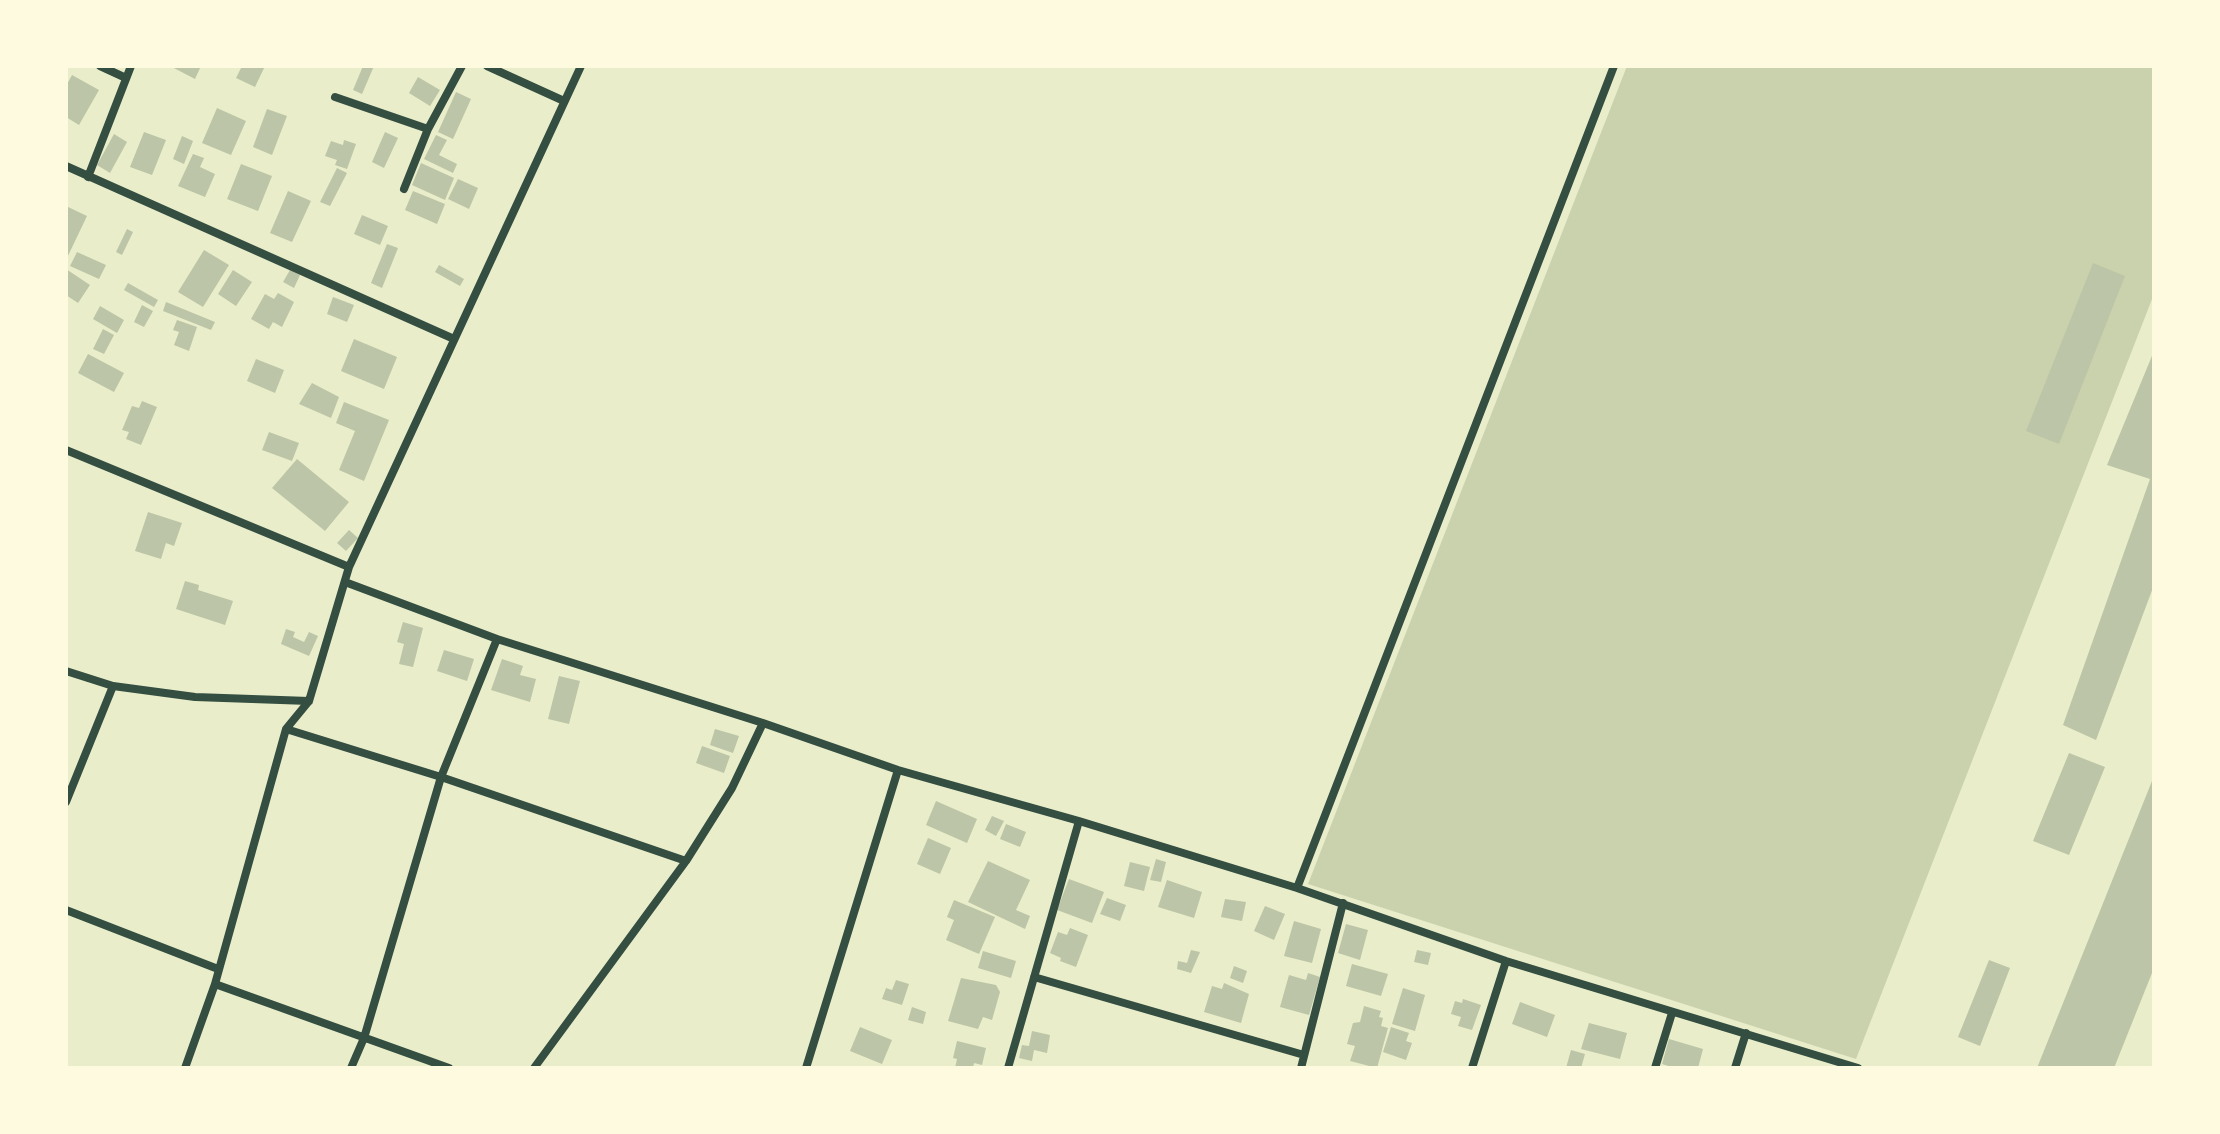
<!DOCTYPE html>
<style>
body{margin:0}
#map{position:relative;width:2220px;height:1134px;overflow:hidden;background:#e9edc9;font-family:Ubuntu,sans-serif}
canvas{display:block}
.frame{position:absolute;inset:0;border:68px solid #fefae0;pointer-events:none}
</style>
<div id="map">
<canvas width="2220" height="1134"></canvas>
<div class="frame"></div>
</div>
<script>
const c = document.querySelector('canvas').getContext('2d');
c.lineJoin = 'round';
function paint(path, color) {
  c.fillStyle = color;
  c.fill(path, 'evenodd');
}
function strokePath(path, color, width, dash) {
  c.strokeStyle = color;
  c.lineWidth = width;
  c.lineCap = dash ? 'butt' : 'round';
  c.setLineDash(dash || []);
  c.stroke(path);
}
const green = new Path2D(`
 M1627,66H2154V294L1856,1059L1308,884Z`);
const building = new Path2D(`
 M170,66H201L195,79Z
 M242,66H265L255,87L236,78Z
 M363,66H374L362,94L353,90Z
 M72,75L99,90L79,125L66,117V86Z
 M418,77L440,90L430,106L409,93Z
 M456,92L471,99L453,139L438,132Z
 M217,108L246,121L231,155L202,143Z
 M267,109L287,116L272,155L253,147Z
 M144,132L166,140L152,175L130,167Z
 M385,132L398,138L384,168L372,162Z
 M114,134L127,142L110,173L97,165Z
 M436,135L447,140L439,155L457,164L453,173L424,159Z
 M182,136L193,141L184,164L173,159Z
 M344,140L356,144L347,169L335,165L337,160L325,156L331,141L343,145Z
 M193,154L204,158L200,167L215,174L205,197L178,186Z
 M421,163L454,178L445,200L412,185Z
 M241,164L272,176L258,211L227,199Z
 M337,168L347,173L330,206L320,202Z
 M458,179L478,188L469,209L448,199Z
 M288,191L311,201L292,242L270,233Z
 M413,191L445,204L437,224L405,210Z
 M66,206L87,216L66,260Z
 M362,215L388,226L380,245L354,234Z
 M127,229L133,232L122,255L116,252Z
 M387,244L398,248L382,288L371,283Z
 M204,250L229,265L203,307L178,292Z
 M77,252L106,265L99,279L70,266Z
 M2093,263L2125,276L2059,444L2026,431Z
 M439,265L464,279L460,286L435,272Z
 M66,269L90,285L78,303L66,295Z
 M233,270L252,282L236,306L218,294Z
 M290,270L300,275L294,288L283,282Z
 M128,283L158,300L154,307L124,290Z
 M278,293L294,302L282,327L273,322L269,329L251,319L265,294L274,299Z
 M333,297L354,305L347,322L327,314Z
 M166,302L215,322L211,330L163,311Z
 M142,305L153,311L144,327L134,322Z
 M100,306L124,320L117,333L93,319Z
 M177,320L197,327L189,351L174,345L179,332L173,330Z
 M103,329L114,335L104,354L93,349Z
 M354,339L397,357L384,389L341,371Z
 M2154,351V585L2096,740L2063,725L2150,479L2107,465Z
 M88,354L124,373L114,392L78,373Z
 M256,359L284,370L275,393L247,381Z
 M312,383L339,397L331,418L299,404Z
 M142,401L157,407L141,445L126,439L129,432L122,430L132,406L139,408Z
 M344,402L389,420L364,481L339,470L355,431L336,423Z
 M269,432L299,443L292,461L262,450Z
 M297,459L349,502L325,531L272,488Z
 M148,512L182,523L174,546L166,543L161,559L135,551Z
 M349,530L358,538L346,551L337,543Z
 M185,581L199,585L198,590L233,601L225,625L176,609Z
 M403,622L423,628L413,667L399,664L404,644L397,642Z
 M286,629L295,632L293,637L304,642L309,632L318,636L309,656L281,644Z
 M444,650L474,659L467,681L437,671Z
 M502,659L523,666L520,675L536,679L530,702L491,690Z
 M559,676L580,681L569,724L548,719Z
 M715,729L739,736L733,753L710,745Z
 M702,746L730,756L724,773L696,763Z
 M2069,753L2105,767L2069,855L2033,841Z
 M2154,776V968L2114,1068H2037Z
 M936,801L977,819L967,843L926,825Z
 M992,816L1004,821L996,836L985,830Z
 M1006,824L1026,832L1020,847L1000,839Z
 M928,838L951,848L940,874L917,864Z
 M1156,859L1166,862L1161,882L1150,880Z
 M988,861L1030,880L1016,910L1030,916L1025,929L968,902Z
 M1130,862L1150,867L1144,891L1124,886Z
 M1069,879L1104,892L1092,923L1057,910Z
 M1167,880L1202,892L1194,918L1158,907Z
 M1107,898L1126,905L1120,921L1100,914Z
 M1225,899L1246,902L1242,921L1221,917Z
 M954,900L995,917L979,954L946,940L954,920L947,917Z
 M1265,906L1285,914L1274,940L1254,931Z
 M1294,921L1321,929L1312,963L1284,956Z
 M1346,924L1368,930L1360,960L1338,953Z
 M1070,928L1088,935L1076,967L1060,961L1061,958L1050,953L1058,932L1067,935Z
 M1191,950L1200,952L1191,973L1177,969L1178,961L1187,963Z
 M1417,950L1431,953L1428,965L1414,962Z
 M983,951L1016,961L1011,978L978,968Z
 M1989,960L2010,968L1980,1046L1958,1037Z
 M1352,964L1388,974L1381,996L1346,986Z
 M1234,966L1247,971L1243,983L1230,978Z
 M1308,973L1320,977L1309,1015L1280,1007L1289,975L1306,980Z
 M961,978L996,985L1000,992L992,1020L983,1017L978,1029L948,1021Z
 M896,980L909,984L902,1005L882,999L886,988L892,990Z
 M1224,983L1249,994L1241,1023L1204,1012L1212,986L1222,989Z
 M1403,988L1425,995L1415,1031L1392,1024Z
 M1463,999L1481,1005L1472,1030L1458,1026L1461,1017L1451,1014L1455,1001L1462,1003Z
 M1520,1002L1555,1015L1547,1037L1512,1024Z
 M1364,1006L1381,1011L1379,1017L1383,1018L1381,1026L1388,1028L1377,1068L1350,1061L1355,1046L1347,1044L1353,1023L1360,1022Z
 M912,1007L926,1012L923,1024L908,1020Z
 M1589,1023L1627,1033L1620,1059L1581,1049Z
 M860,1027L892,1040L882,1064L850,1051Z
 M1391,1027L1409,1033L1406,1041L1412,1043L1406,1060L1383,1052Z
 M1032,1031L1050,1035L1047,1053L1034,1050L1032,1061L1019,1058L1022,1045L1029,1046Z
 M1669,1039L1703,1049L1698,1068H1675L1662,1064Z
 M957,1041L986,1048L982,1065L974,1063L973,1068H955L957,1059L953,1058Z
 M1571,1050L1585,1054L1581,1068H1566Z`);
const minor = new Path2D(`
 M100,66L126,78
 M487,66L564,101
 M335,97L428,129
 M66,166L454,339
 M88,177L131,66
 M404,189L428,129L462,66
 M66,450L349,567
 M345,582L497,639L763,723L898,770L1079,821L1297,888L1506,961L1858,1068
 M66,671L113,686L195,697L309,701
 M286,729L441,777L686,861
 M66,802L113,686
 M1297,888L1614,66
 M66,910L218,969
 M1034,977L1304,1055
 M215,984L449,1068
 M185,1068L215,984L286,729L309,701L349,567L581,66
 M351,1068L364,1038L441,777L497,639
 M534,1068L686,861L732,788L763,723
 M806,1068L898,770
 M1008,1068L1079,821
 M1301,1068L1343,903
 M1472,1068L1506,961
 M1655,1068L1672,1013
 M1735,1068L1746,1033`);
paint(green, '#cad2ad');
paint(building, '#bcc5a7');
strokePath(minor, '#344e41', 8);
</script>
